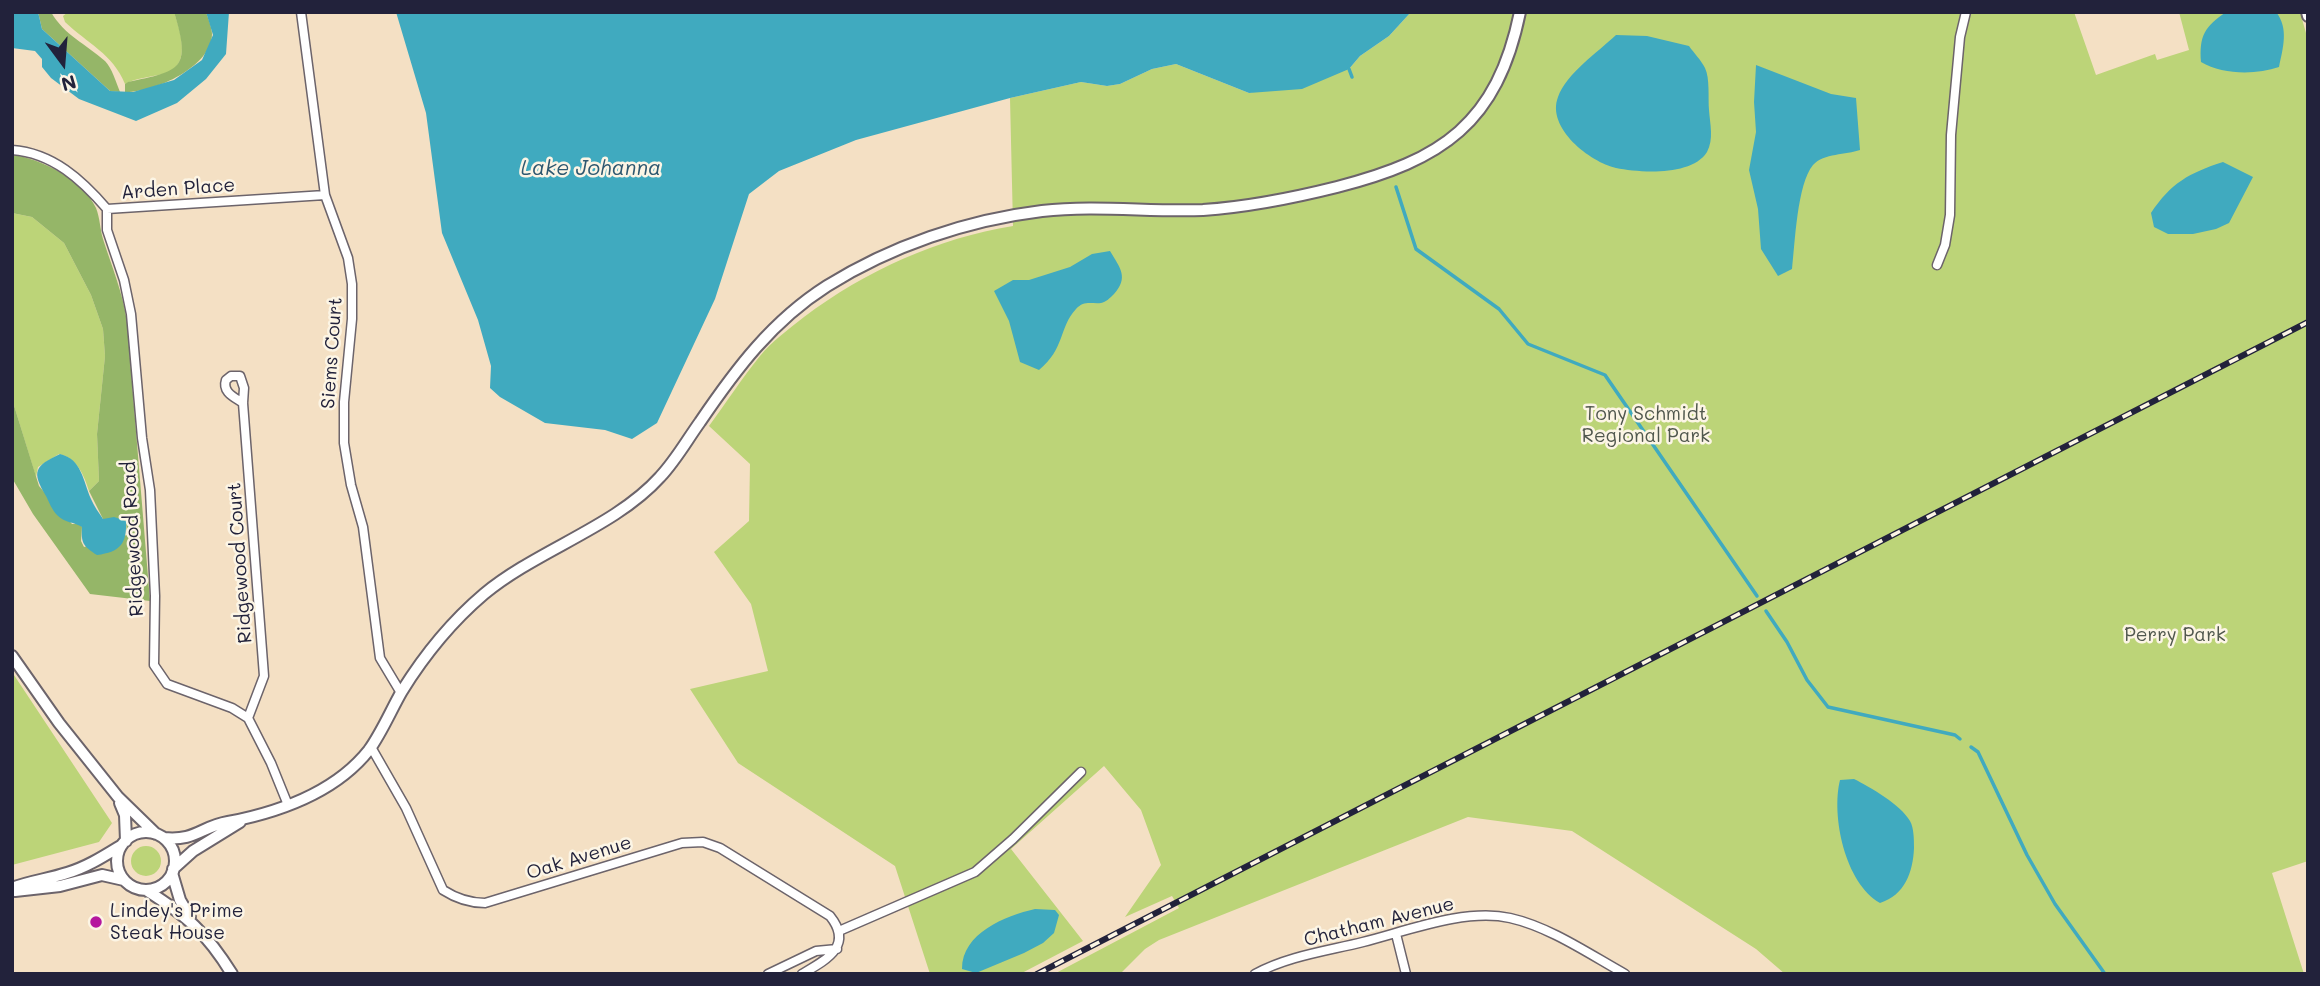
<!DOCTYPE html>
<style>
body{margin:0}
#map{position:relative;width:2320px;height:986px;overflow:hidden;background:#f4e0c4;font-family:Mali,sans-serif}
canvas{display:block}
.frame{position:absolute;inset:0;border:14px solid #22223b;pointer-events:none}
.north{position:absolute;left:28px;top:28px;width:70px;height:70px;-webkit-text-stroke:5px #fcf5e5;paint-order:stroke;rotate:164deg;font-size:19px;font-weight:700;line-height:28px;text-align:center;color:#22223b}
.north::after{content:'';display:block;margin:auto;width:24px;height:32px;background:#22223b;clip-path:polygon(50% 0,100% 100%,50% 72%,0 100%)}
</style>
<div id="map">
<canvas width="2320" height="986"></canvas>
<div class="frame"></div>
<div class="north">N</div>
</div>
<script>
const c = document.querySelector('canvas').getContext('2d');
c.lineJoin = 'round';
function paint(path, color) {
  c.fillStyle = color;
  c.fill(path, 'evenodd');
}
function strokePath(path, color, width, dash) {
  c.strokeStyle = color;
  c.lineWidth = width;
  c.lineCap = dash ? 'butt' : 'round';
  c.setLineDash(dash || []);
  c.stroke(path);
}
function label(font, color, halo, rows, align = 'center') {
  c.font = font + ' Mali,sans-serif';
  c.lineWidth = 5;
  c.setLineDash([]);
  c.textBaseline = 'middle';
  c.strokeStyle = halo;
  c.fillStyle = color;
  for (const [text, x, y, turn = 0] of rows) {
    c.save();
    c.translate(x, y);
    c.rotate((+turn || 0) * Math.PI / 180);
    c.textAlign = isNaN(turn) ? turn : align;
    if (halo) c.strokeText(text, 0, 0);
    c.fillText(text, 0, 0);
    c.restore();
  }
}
const green = new Path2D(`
 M68,12H174C181,33 192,67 163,74C150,77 136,78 125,84C113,54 87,43 65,22L63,16Z
 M1411,12H2074L2096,75L2155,54L2157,60L2189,50L2179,12H2300L2308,40V861L2272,873L2304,974H1785L1756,949L1572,831L1468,817L1159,940L1145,949L1120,974H1054L1179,908L1172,896L1125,917L1161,865L1141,810L1104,766L1011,849L1083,941L1020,974H930L895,866L738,763L690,689L768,671L751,604L714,552L749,521L750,464L709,426C726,403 742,378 760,356C772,341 789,329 804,317C865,271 938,238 1013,226L1010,98L1081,82L1107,86L1120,84L1152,69L1176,64L1249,93L1349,69L1360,56L1389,36Z
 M12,213L32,217L64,243L91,295L103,329L105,356L97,434L99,481L89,491C84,475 77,458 59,454L38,467L36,477L12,399Z
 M12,672L112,823L99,842L12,865Z
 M131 861a15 15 0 1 1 30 0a15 15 0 1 1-30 0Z`);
const forest = new Path2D(`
 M38,12H51C64,35 86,44 105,61C112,68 116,82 120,92L110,91L42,29Z
 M174,12H206C208,18 212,28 212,34C212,67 153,93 125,92V84L128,82C180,71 192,70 174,12Z
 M12,155C41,158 84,181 96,208C100,218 100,229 103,239C112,267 123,293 127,322L150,601L90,594L33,514L12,478V399L39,486L72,524H80L82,527L81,541L84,547L127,535L126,521L103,519L89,491L99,481L97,434L105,356L103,329L91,295L64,243L32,217L12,213Z`);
const water = new Path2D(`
 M12,12H38L42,29L110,91L133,92L174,80L202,60L213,35L206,12H229L226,54L206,79L177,103L136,121L79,99L51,78L42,67V59L35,51L12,48Z
 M396,12H1411L1389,36L1360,56L1349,69L1302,89L1249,93L1176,64L1152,69L1120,84L1107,86L1081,82L1010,98L856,140L779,171L749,194L715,299L657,423L632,439L605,430L545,423L500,397L490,388L491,366L478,320L442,233L426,113Z
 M2226,12H2276C2289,28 2283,48 2279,67C2256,75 2223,75 2201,62C2199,35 2205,27 2226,12Z
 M1616,35L1647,36L1689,46C1694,53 1701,60 1705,68C1710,78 1708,98 1709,110C1710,124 1714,139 1707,152C1692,176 1641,173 1616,168C1590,162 1546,128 1558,97C1566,74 1598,52 1616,35Z
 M1756,65L1831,94L1856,98L1860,150C1846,155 1824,153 1813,165C1797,184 1795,244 1792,269L1778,276L1761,249L1758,209L1749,170L1756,132L1754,102Z
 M2223,162L2253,177L2229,223L2216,229L2193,234H2168L2154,227L2151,213C2171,183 2189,173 2223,162Z
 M1110,251C1120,268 1129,277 1114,294C1110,298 1106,302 1101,303C1091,304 1084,300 1076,309C1059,327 1065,349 1039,370L1020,362L1009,321L994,291L1013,280H1029L1070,267L1092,254Z
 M60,454C82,459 83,481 91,499C94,506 99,513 103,519L114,517L126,521C127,544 120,552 97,555C83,546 81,543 82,527C75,522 64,523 57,515C52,510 49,502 46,496C31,471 35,466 60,454Z
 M1854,779C1870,787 1901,805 1910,821C1914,828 1914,840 1914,848C1913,872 1905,895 1880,903C1845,883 1831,816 1840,780Z
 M1035,909L1055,910L1059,915L1054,933L1043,943L1024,953L976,973L962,969C962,933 1005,916 1035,909Z`);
const stream = new Path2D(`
 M1349,69L1352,77
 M1396,187L1416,249L1499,309L1528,344L1605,375L1757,596
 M1766,611L1787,642L1807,680L1828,707L1955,735L1960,739
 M1971,747L1978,752L2027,855L2055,904L2105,974`);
const minor = new Path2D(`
 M301,12L325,195L348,258L352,284V319L344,402V443L351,485L363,527L380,658L401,693
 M12,150C53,153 82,180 107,209L325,195
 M107,209V230L124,280L131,314L142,438L150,490L155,596L154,665L167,684L232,708L248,718L271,763L288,805
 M1937,265L1945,245L1950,215L1951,135L1960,37L1966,12
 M243,403C234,397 222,392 226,380L231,376H240L244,388L243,403L264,676L248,718
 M371,747L406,808L443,890C457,899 469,903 485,903L682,843L703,842L720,848L830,916C854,946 826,960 802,974
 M839,931L975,872L1013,839L1081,772
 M1396,934L1406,974
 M768,974L816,951L837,949
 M1255,974C1288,956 1327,951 1363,942C1407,931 1465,908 1510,918C1550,927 1589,954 1625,974`);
const tertiary = new Path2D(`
 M2307,12L2308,16
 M12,656L59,723L118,797L156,834
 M120,803L125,815L126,841
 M117 861a29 29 0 1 1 58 0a29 29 0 1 1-58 0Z
 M164,838C196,841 200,827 228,822C280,812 335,793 369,750C382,732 391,710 402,691C425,654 451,622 484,594C537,550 615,527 660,477C676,460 687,440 700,422C736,369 772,321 827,286C891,246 967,220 1042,211C1095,205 1150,212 1203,210C1248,207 1293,198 1337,187C1442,160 1497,124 1520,12
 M173,869L193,851L240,822
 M172,873L180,900L190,917
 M12,888C30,881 49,879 67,873C87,867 104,856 122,845
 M146,890C187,916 206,932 232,974
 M15,891L60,886L102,875L124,880`);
const rail = new Path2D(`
 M1037,974L2308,322`);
const markers = [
 [96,922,7,"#b5179e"]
];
const streetNames = [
 ["Arden Place",178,189,-4],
 ["Siems Court",332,353,-86],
 ["Ridgewood Road",133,539,-93],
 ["Ridgewood Court",240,563,-94],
 ["Oak Avenue",579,858,-17],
 ["Chatham Avenue",1379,922,-14]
];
const parkNames = [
 ["Tony Schmidt",1646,414],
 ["Regional Park",1646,436],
 ["Perry Park",2175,635]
];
const poiNames = [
 ["Lindey's Prime",110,911],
 ["Steak House",110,933]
];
const waterNames = [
 ["Lake Johanna",591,169]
];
paint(green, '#bcd478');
paint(forest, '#95b668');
paint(water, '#40aabf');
strokePath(stream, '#40aabf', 3.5);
strokePath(minor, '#6c646b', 11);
strokePath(tertiary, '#6c646b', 14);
strokePath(minor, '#fff', 8);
strokePath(tertiary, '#fff', 10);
strokePath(rail, '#22223b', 6);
strokePath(rail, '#fcf5e5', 3.5, [10]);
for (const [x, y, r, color] of markers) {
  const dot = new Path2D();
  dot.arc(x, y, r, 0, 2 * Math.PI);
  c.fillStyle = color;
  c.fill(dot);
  strokePath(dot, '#fcf5e5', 2.5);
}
label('19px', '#22223b', '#fcf5e5', streetNames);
label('19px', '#50574d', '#fcf5e5', parkNames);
label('19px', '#22223b', '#fcf5e5', poiNames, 'left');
label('italic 21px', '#2e5870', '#fcf5e5', waterNames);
</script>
